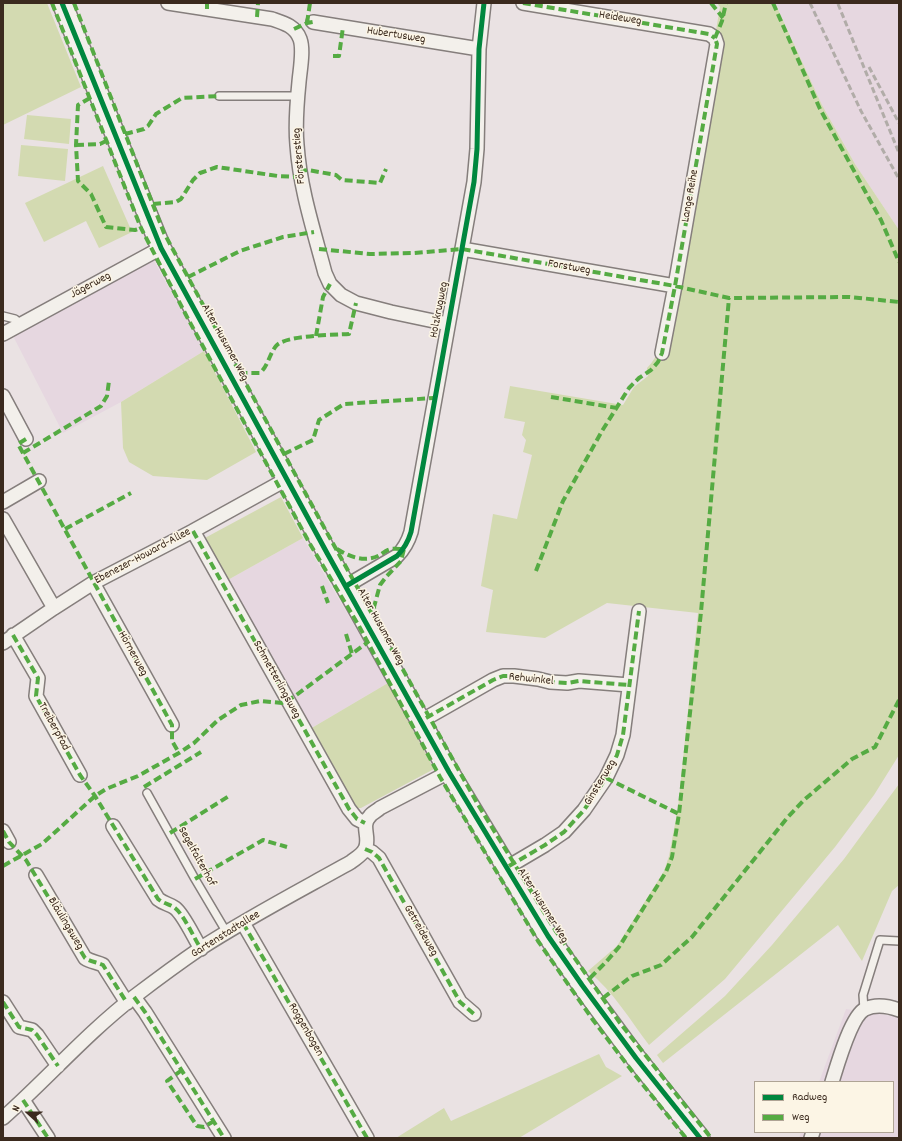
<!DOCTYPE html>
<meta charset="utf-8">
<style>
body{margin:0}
#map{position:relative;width:902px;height:1141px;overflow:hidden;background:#eae2e3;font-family:Dekko,sans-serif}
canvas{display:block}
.frame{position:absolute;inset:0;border:4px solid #3b2a1e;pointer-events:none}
.legend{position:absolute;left:754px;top:1081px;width:140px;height:52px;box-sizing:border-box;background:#fcf5e5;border:1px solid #afa495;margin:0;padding:5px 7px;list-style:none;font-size:12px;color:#3b2a1e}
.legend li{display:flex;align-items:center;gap:8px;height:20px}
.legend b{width:20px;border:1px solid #afa495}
.north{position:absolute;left:8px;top:1093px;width:40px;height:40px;-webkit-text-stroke:3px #fcf5e5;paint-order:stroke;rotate:291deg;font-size:11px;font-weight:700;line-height:16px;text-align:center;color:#3b2a1e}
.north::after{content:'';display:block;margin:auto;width:14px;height:18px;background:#3b2a1e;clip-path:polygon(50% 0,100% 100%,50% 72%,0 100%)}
</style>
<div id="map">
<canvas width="902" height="1141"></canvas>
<div class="frame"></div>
<ul class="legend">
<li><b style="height:5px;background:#00873e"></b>Radweg</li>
<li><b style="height:5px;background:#55ab43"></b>Weg</li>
</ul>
<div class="north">N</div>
</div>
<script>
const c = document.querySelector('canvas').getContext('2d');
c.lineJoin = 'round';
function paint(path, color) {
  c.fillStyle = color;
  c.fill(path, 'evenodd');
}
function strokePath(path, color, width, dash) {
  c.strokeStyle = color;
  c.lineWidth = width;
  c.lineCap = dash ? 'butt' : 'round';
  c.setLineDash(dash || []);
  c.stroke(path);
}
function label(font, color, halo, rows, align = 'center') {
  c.font = font + ' Dekko,sans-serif';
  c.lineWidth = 3;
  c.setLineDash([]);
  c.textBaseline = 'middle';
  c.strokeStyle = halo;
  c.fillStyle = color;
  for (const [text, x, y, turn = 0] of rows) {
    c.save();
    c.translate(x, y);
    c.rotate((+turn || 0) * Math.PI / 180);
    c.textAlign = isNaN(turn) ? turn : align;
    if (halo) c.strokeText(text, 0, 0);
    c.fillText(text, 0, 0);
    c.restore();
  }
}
const built = new Path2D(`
 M775,3H899V230L855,164L822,105Z
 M153,259L204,351L121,402L63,433L12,334Z
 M303,538L388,683L310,729L226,581Z
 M846,1009L899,1017V1138H799L801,1132H893V1082H819Z`);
const green = new Path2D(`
 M3,3H47L81,87L3,125Z
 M717,3H775L822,105L855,164L899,230V755L874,795L835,847L725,979L649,1045C630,1020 613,991 588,971L617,946L664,871L669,856L678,808L698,613L607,603L545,638L486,632L493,590L481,586L493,514L517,519L532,455L523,452L526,440L522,435L525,422L504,418L510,386L623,405L634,387L648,376L647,368C659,356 661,342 665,326L720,7Z
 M27,115L71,119L69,144L24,139Z
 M21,145L68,149L65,181L18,176Z
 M103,166L132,232L99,248L86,221L44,242L25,203Z
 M204,351L256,452L207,480L153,476L129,462L123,448L121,402Z
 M281,497L303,538L226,581L203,539Z
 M388,683L434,769L361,808H355L310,729Z
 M899,784V885L892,891L862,961L838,925L663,1063L657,1055L725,996L772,945L844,859Z
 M599,1054L606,1067L622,1076L519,1138H396L444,1108L451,1121Z`);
const lane = new Path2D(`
 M219,96H298
 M3,316L15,319L21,324
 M147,793L195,879L227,933
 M864,1009L863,995L880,940L899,941`);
const street = new Path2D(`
 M168,3L272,19C284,23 295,26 300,39C304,50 300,70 299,82C297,102 295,125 297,145C300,189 314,231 325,273L330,284L341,295L356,303L391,312L448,324
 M523,3L709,34L715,38L717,44L675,286L662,353
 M313,22L479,49
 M462,249L675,286
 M3,334L161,248
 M3,396L26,439
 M3,502L39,481
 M3,519L54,608
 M193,531L349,809L357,819L365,823
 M93,583L172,725
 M346,586L397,556C404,549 408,542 411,532L474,182L477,149L479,49L484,3
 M13,635L38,678L36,696L80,775
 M3,643L54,608L93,583L193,531L287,479
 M421,721L493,680L503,676H514L538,679L550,682L567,683L579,681L629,685
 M113,826L158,899C164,904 170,904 175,908C184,915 194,938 201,949
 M3,831L9,842
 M365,849L372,852L379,858L460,1002L474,1014
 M506,868L545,845L564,832L584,810L606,778L617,755L623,735L639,611
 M36,875L85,958C91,962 97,962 103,965L127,1003
 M243,923L367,1138
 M134,997L145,1012L224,1138
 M3,1002L19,1027L32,1030L37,1035L58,1066
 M832,1082C837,1066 851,1016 865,1009C876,1004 888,1006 899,1010
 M23,1100L48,1138
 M3,1118C48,1078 87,1033 135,996C156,980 179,963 201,948C249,917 301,890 351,862C356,858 362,855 365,849C371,838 360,826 370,816C372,813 377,811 380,808L449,772
 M811,1138L813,1132`);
const secondary = new Path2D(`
 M62,3L161,248L327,553L449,772L548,936L582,985L636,1058L700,1138`);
const rail = new Path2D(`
 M810,3L861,111L899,179
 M838,4L899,153
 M869,67L899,123`);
const quiet = new Path2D(`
 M52,3L141,228L186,315L310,544L359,626L440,777L474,834L538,941L593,1020L635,1075L686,1138
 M74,3L164,233L326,531L477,803L555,930L620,1023L711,1138
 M523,3L709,34L715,38
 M711,3L723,18
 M773,3L820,109L881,220L899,262
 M207,9V3
 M257,17L258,3
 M307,23L310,3
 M294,29L307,23L313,22
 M715,38L722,21L726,3
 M333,56H339L343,27
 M90,98L78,105L76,145L78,181L91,194L106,227L135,230L141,228
 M125,134L144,129L148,126L156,114L182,98L219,96
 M76,145L100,144L106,141
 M299,171L308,170L336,175L342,180L380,183L386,169
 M153,204L176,202L181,199L193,180L200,173L217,167L278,176L300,177
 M319,249L370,254L414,253L462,249L675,286L729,298L850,297L899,302
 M188,277L240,251L283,237L314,232
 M316,336L323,297L330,284
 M240,375L243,373H260C268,366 269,355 276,346C285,335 334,335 349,334L356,303
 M551,397L617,408
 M26,439L18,444L172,725V741L179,753
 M23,453L101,406L107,396L109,381
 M284,454L313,440L319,420L344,404L434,398
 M65,529L131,493
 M193,531L349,809L357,819L365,823
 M337,549C350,557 365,563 380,555C382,554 385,551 388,550C392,548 399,549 404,549L401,561L386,577L380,585L374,607L375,615
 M536,571L563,501L602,431L629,388L639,378L651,370L658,362L662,353L675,286L717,44L715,38
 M322,586L328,603
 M346,634L352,654
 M13,635L38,678L36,696L80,775L95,796L158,899C164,904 170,904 175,908C184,915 194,938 201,949
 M426,718L493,680L503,676H514L538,679L550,682L567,683L579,681L629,685
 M606,778L679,814
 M144,787L201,752
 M3,831L9,842L26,860L85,958C91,962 97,962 103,965L127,1003
 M170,833L229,796
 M365,849L372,852L379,858L460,1002L474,1014
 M3,866L42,844L95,796L106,789L138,776L179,753L194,743L218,720L241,705L260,701L282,703L295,696L368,642
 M509,866L545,845L564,832L584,810L606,778L617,755L623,735L639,611
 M195,879L263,840L287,847
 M243,923L367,1138
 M590,978L606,962L619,947L666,872L672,857L679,814L701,612L729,298
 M134,997L145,1012L224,1138
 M603,998L632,976L661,965L692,937L787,818L804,800L852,759L875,747L899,700
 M3,1002L19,1027L32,1030L37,1035L58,1066
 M182,1070L167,1081L197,1126L204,1127L214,1121
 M23,1100L48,1138`);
const cycleway = new Path2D(`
 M62,3L161,248L327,553L449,772L548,936L582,985L636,1058L700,1138
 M346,586L397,556C404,549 408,542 411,532L474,182L477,149L479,49L484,3`);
const streetNames = [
 ["Heideweg",620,19,9],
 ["Hubertusweg",396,36,9],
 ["Försterstieg",300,156,-95],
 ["Lange Reihe",691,196,-80],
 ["Forstweg",569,268,10],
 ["Jägerweg",91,286,-28],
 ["Holzkrugweg",440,310,-79],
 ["Alter Husumer Weg",224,343,61],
 ["Ebenezer-Howard-Allee",143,557,-28],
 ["Alter Husumer Weg",380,627,61],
 ["Hörnerweg",132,654,61],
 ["Schmetterlingsweg",276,680,61],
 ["Rehwinkel",531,680,6],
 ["Treiberpfad",53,727,61],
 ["Ginsterweg",601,783,-59],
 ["Segelfalterhof",196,857,61],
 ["Alter Husumer Weg",542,906,58],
 ["Bläulingsweg",65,924,59],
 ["Getreideweg",420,931,60],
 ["Gartenstadtallee",226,935,-32],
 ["Roggenbogen",305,1030,60]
];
paint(built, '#e6d7e0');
paint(green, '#d3dab1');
strokePath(lane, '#857e7c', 10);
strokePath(street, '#857e7c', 16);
strokePath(secondary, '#857e7c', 22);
strokePath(lane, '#f3f0eb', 7);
strokePath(street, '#f3f0eb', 13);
strokePath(secondary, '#f3f0eb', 19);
strokePath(rail, '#b1aca8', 3, [6, 3]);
strokePath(quiet, '#55ab43', 4, [8, 4]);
strokePath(cycleway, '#00873e', 5);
label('12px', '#3b2a1e', '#fcf5e5', streetNames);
</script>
